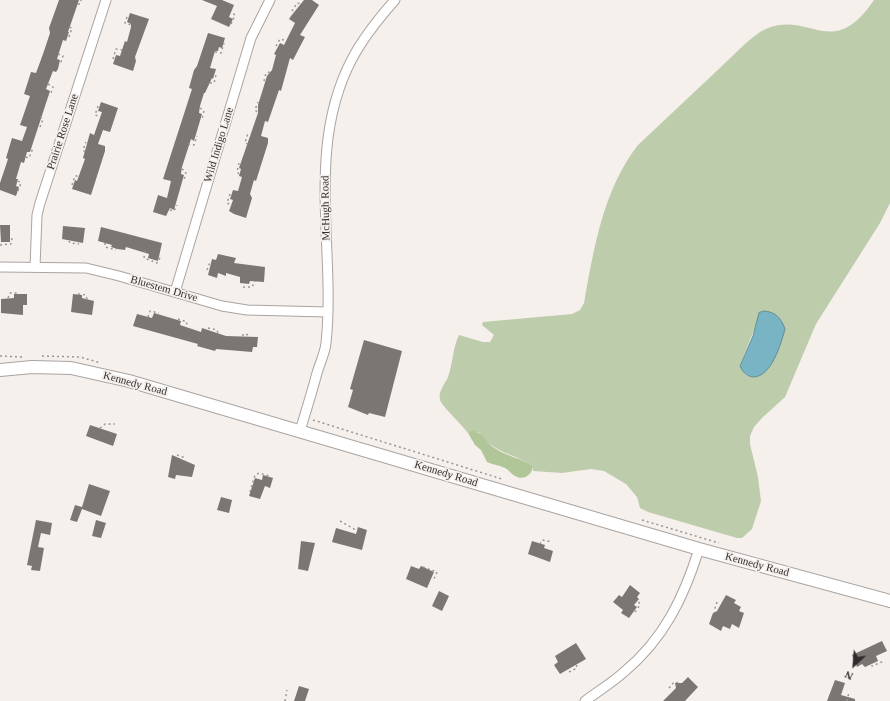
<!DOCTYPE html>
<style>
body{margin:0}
#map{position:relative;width:890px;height:701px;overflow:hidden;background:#f6f0ed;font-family:Georgia,serif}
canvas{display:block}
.north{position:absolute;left:834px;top:645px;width:40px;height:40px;-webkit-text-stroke:3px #f6f0ed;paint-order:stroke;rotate:206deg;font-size:11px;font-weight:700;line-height:16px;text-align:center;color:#2f2d2c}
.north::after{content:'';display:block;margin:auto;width:14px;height:18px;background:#2f2d2c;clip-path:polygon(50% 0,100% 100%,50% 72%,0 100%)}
</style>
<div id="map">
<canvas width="890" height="701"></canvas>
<div class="north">N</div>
</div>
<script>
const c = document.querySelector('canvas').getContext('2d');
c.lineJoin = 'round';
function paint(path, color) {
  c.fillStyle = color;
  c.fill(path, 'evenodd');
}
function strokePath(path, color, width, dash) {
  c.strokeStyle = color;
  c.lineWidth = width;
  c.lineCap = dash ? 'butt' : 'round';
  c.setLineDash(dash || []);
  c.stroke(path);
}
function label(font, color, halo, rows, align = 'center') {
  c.font = font + ' Georgia,serif';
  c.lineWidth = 3.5;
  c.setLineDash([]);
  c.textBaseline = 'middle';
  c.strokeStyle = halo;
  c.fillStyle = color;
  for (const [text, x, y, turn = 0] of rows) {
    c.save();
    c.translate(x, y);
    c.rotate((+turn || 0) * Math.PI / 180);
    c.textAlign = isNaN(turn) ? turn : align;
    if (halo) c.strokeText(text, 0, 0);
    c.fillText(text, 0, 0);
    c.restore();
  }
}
const green = new Path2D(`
 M874,0H890V203L880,223L816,324L785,397L763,417L754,427L750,436V444L758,477L761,501L752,529L742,538H737L648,512L640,508L637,497L626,484L604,471L591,469L562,473L533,471V466C511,452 497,455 478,432L468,433C463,426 441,405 440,400C438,391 445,384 448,377C453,363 453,347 459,335L483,342H490L494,335L482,325L483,322L572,314L580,310L584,303C594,248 603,190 638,145C666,119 694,92 722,66C734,55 752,35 766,29C810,10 832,62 874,0ZM764,311L776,315L785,329L772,363L750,377L746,375L740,365L756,325Z`);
const forest = new Path2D(`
 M471,431C480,430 487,442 493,447C505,456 521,458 533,466C532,475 524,481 515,476C511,474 509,470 505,468C499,465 493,465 487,462L481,450L475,445L468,433Z`);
const water = new Path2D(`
 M764,311C776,312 781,318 785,329C781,343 772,377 753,377C746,376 743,372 740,366L753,336L759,313Z`);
const building = new Path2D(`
 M59,0H79L68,32H69L66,41L63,40L57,59L60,60L58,69L56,72L53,71L46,89L50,91L30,152H27L24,163L21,162L16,179H18L16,186L19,187L16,196L0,190V183L8,159L6,158L12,138L22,141L27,127L20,125L30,96L24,94L31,72L36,73L43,54L50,33L49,28Z
 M202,0H222L234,5L229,17L233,19L229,27L211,19L217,6Z
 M304,0H312L319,5L300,35L305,37L293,60L290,58L281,91L279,90L268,122L265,121L261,136L268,138V143L256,181L254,180L250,194L252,198L246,218L234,214L229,211L233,200L230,199L233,190L238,191L242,177L239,176L241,169L239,168L258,113V105L267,76L272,70L276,55L274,54L280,43L284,45L295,23L289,19L291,16Z
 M130,13L149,19L135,57L136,61L133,71L113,64L116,55L120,56L125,41L127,42L131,27V24L127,22Z
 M208,33L225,38L222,48L219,47L218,51H215L210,68L216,69L213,79L212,78L205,93H204L200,106L199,113L202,114L194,141L191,139L182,167L181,174L184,175L174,210L170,208L166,216L153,212L158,195L167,198L171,181L163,179L192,89L189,88L194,70L197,66Z
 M101,102L118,108L110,132L103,130L98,144L105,146V151L91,195L72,189L75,180L77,181L85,159L83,158L90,133L94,135L102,112L98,111Z
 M0,225H10V242H1Z
 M63,226L85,228L83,243L62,239Z
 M101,227L162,243L158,261L148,258L149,254L126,247L125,250L117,249L111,247L112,245L98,241Z
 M218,254L236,258L234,263L265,267L264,282L250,281L249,284L240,283V277L226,273V276L218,273L217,278L208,275L212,259L216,260Z
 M14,294H27V305H23V315L1,313V299L14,298Z
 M73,294L82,295V298L94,301L92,315L71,312Z
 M154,313L181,321L180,325L201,332L202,328L226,336L258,337L257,347H253L252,352L216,349L215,351L197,346L198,344L133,326L137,314L152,318Z
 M364,340L402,351L385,417L369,413L368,415L348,407L353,390L350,389Z
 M90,425L117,434L113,446L86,436Z
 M172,455L195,465L192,477L176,475L175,479L168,477Z
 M263,475L273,478L270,488L265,486L260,499L249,496L255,478L262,480Z
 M89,484L110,491L101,516L82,509L77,522L70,520L75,505L82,507Z
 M221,497L232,500L229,513L217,510Z
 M36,520L52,523L50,535L41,533L38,547L44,548L40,571L31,570L32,566L27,565Z
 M96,520L106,523L101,538L92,536Z
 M358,527L367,530L362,550L332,542L336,528L356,534Z
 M301,541L315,543L308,571L298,569Z
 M532,541L545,545L544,548L553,551L550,562L528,554Z
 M411,566L419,569L421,566L434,572L427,588L406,579Z
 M630,585L640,593L637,597L639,599L634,605L637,607L629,618L621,613L623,610L613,602L619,595L622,597Z
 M439,591L449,596L442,611L432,606Z
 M726,595L736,600L734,603L741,607L739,611L744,613L739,628L732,624L730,629L723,626L721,631L709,624L713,613L717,611Z
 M882,641L887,651L876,656L878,661L865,667L862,664L857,667L852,655Z
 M576,643L586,659L560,674L554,665L558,662L555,656Z
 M688,677L698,687L685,701H663L676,688L675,683H682Z
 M835,680L845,683L841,695L855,699V701H827Z
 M299,686L309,689L305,701H294Z`);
const path = new Path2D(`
 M78,4H80L81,0
 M292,11L297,3L302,4
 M127,17L125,23L131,25
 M231,24L235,15L231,12
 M69,37L72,28L69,27
 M276,46L280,39L287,41
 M215,52L221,53L224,43
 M58,54L63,56L60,65
 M113,59L116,49L122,50
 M264,81L266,73L270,72
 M210,83H214L216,75
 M48,84L53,87L50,96
 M98,106L95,115L101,117
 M200,108L204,111L202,119
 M257,112L255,110L258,102
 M40,127L43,119L40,117
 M188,144L194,145L197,136
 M248,144L245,143L248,133
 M85,152L83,150L86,142
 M26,157L29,158L33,148
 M182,169L186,172L184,180
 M239,174L237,172L239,163
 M18,181L21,183L18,191
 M72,185L75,176H79
 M230,194L227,203L231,205
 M170,210L174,211L177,205
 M69,241L70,243L79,244
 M105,243V247L116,250
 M0,245L11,244L12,238
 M145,251L144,258L157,263L161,256
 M207,270L210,262H211
 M243,287H252L255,281
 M78,294L86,295L87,299
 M8,298L10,293H19
 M148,317L150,311L159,313
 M178,319L187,322L186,327
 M208,328L217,330L218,333
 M243,336V334L250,335
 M0,356L22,357
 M42,356L80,357L101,363
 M313,420L502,479
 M100,428L105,424H115
 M177,455L183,457V461
 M250,492L255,475L259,473L269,476
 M642,520L719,543
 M340,521L354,529L353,533
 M540,544L542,540L552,542
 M423,567L437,572L433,581
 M717,602L715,608L718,611
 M635,612L640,605L638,600
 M872,665V666L884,661
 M569,672L577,668L576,663
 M669,688L674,682L679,683
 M285,701L287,690
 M847,701L849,692`);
const minor = new Path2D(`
 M0,267L86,268L119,276L222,306L247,310L328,312
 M35,267L37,215L40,203L106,0
 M175,292L251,38L270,0
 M300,431C306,411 312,392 317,373C320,363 325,353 326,343C336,249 305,148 352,59C363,38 379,18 395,0
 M585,701C598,691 612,683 624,672C664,639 684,597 699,549`);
const major = new Path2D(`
 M0,370L32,367L71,368L129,381L699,549L890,601`);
const streetNames = [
 ["Prairie Rose Lane",63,132,-72],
 ["Wild Indigo Lane",219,145,-73],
 ["McHugh Road",326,208,-91],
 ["Bluestem Drive",164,289,16],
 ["Kennedy Road",135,384,15],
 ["Kennedy Road",446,474,17],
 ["Kennedy Road",757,565,15]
];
paint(green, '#bdccab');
paint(forest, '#b0c598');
paint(water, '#78b4c3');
strokePath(water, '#628c96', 1);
paint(building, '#7b7673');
strokePath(minor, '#a9a4a1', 11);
strokePath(major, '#a9a4a1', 14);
strokePath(path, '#999593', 1.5, [2, 3]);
strokePath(minor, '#fff', 9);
strokePath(major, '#fff', 12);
label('11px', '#2f2d2c', '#f6f0ed', streetNames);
</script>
